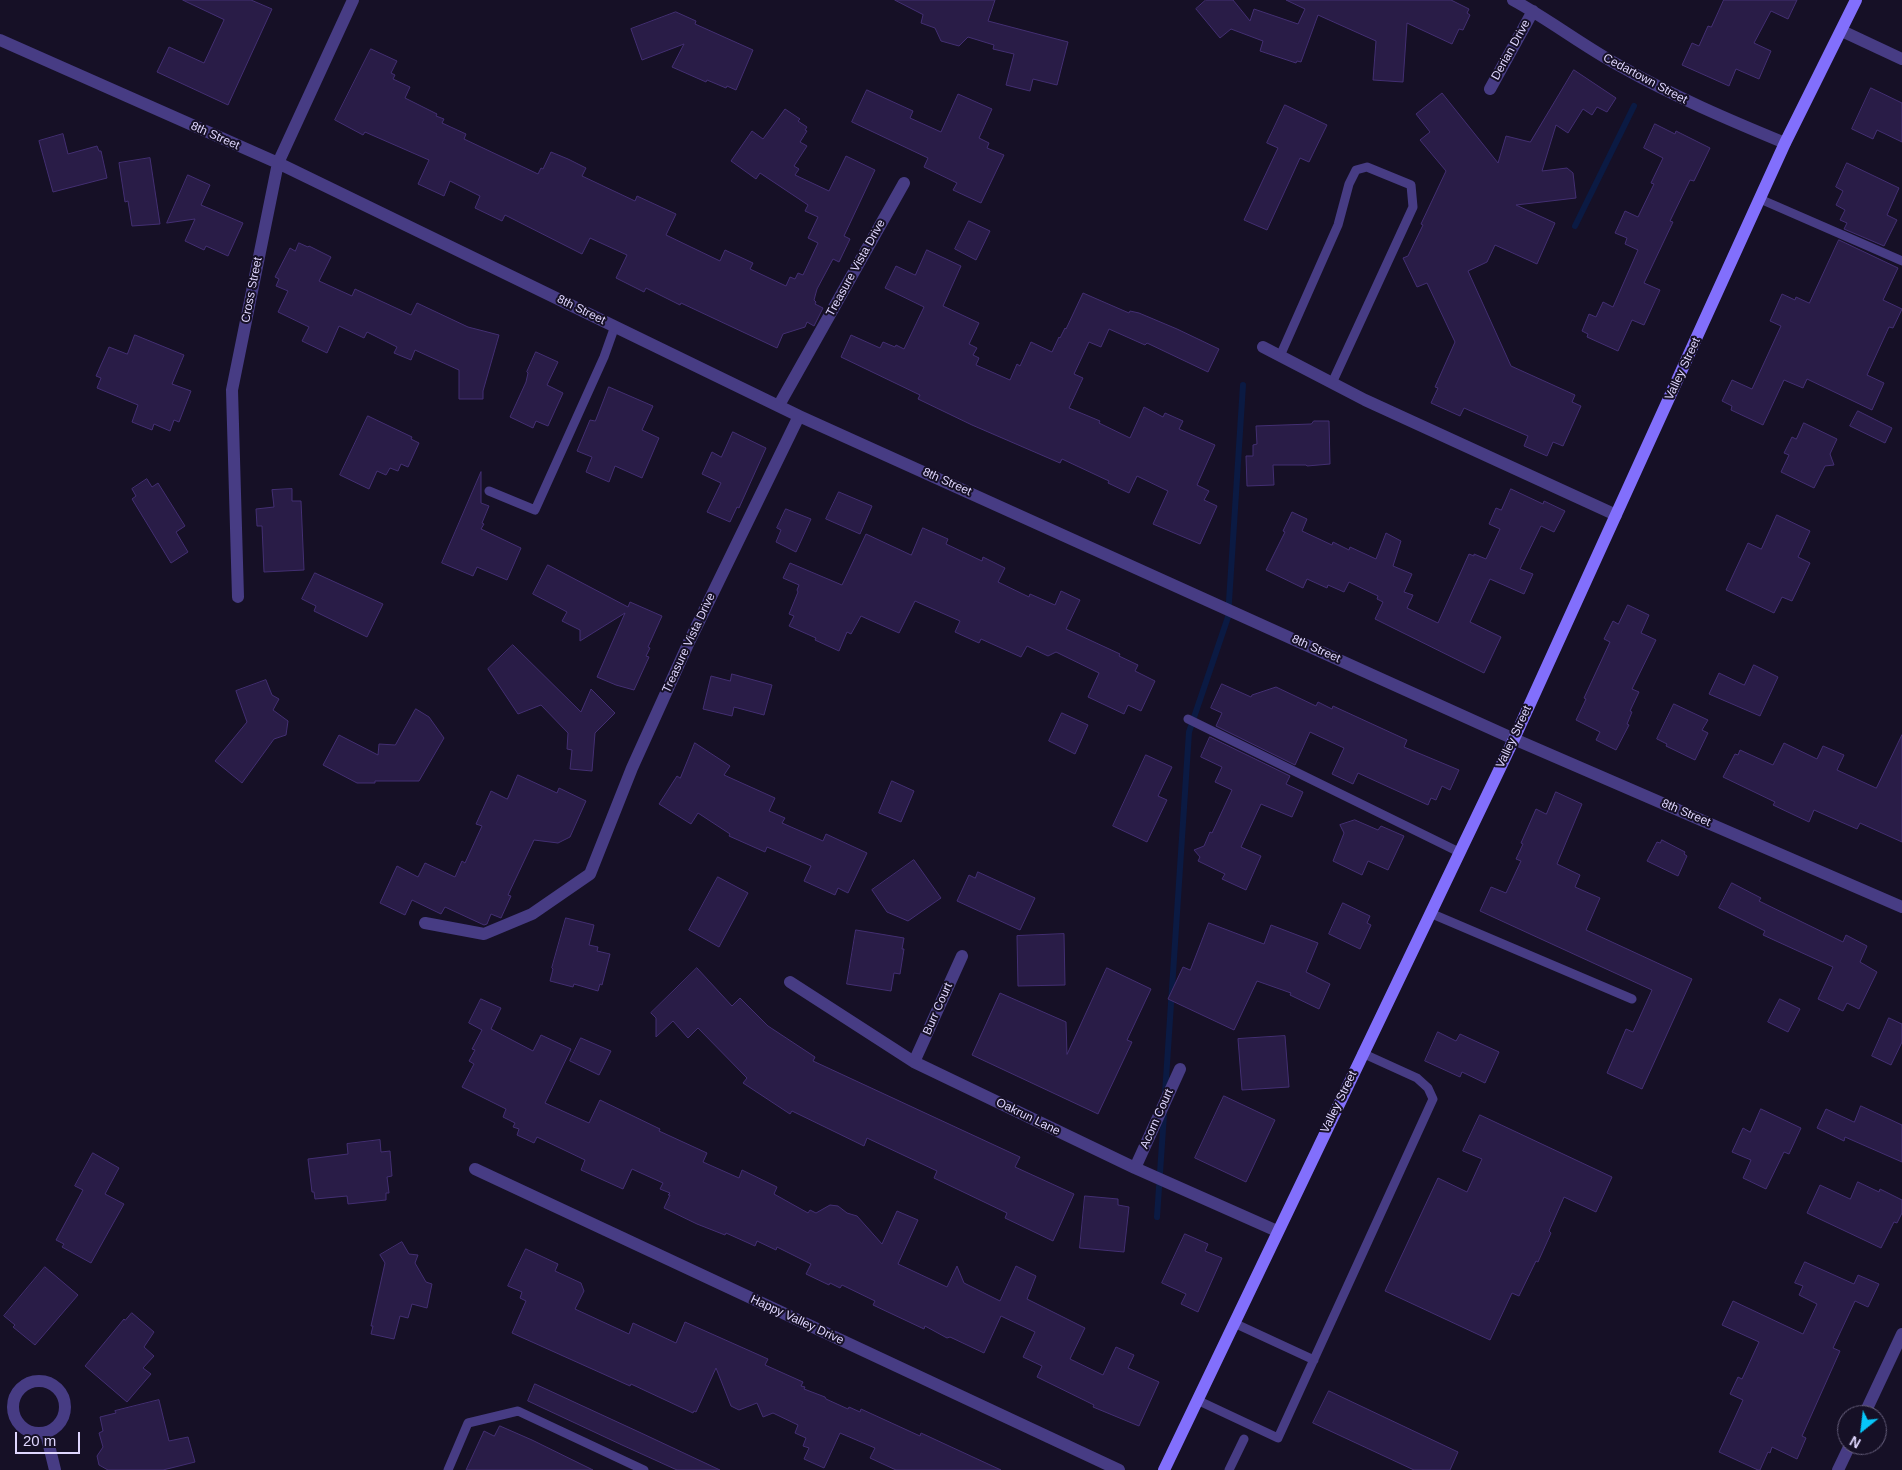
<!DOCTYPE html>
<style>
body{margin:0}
#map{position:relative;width:1902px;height:1470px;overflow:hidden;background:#161026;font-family:Arial,sans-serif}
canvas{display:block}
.north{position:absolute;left:1837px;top:1405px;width:50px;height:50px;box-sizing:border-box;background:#161026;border:1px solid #665f7c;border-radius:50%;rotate:209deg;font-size:14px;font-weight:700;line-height:20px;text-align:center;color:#dfd6fe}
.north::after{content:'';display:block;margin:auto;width:18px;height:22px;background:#07c6f9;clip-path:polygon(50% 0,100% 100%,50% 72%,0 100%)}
.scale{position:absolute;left:15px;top:1432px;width:65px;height:22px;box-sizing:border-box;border:2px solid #dfd6fe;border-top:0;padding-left:6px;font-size:15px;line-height:18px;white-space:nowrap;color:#dfd6fe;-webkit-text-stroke:4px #161026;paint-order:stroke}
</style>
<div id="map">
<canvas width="1902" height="1470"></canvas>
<div class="north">N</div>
<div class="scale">20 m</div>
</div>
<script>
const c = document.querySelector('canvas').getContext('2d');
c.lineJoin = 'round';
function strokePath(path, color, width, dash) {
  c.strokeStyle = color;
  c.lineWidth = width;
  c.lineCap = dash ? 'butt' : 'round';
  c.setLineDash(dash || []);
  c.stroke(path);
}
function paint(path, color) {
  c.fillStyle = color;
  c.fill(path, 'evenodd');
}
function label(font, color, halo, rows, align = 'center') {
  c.font = font + ' Arial,sans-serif';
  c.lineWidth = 4;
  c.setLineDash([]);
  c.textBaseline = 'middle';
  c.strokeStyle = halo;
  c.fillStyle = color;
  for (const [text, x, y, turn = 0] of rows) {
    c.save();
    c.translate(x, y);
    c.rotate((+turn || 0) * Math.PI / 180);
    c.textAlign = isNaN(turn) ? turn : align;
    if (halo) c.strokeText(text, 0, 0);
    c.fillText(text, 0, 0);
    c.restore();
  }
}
const stream = new Path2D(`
 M1575,226L1634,106
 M1165,1094L1189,732L1228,617L1243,385
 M1157,1217L1164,1114`);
const building = new Path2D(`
 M183,0H251L272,9L228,105L157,72L169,47L204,63L224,20Z
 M895,0H995L988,21L1068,42L1057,85L1033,79L1030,91L1006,85L1014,54L993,49L994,45L968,37L959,46L941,41L935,28L921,23L923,15Z
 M1206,0H1233L1250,21L1254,9L1298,24L1305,9L1286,0H1451L1469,9L1467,13L1470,15L1463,30L1459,29L1452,44L1407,23L1403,82L1373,80L1376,41L1318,15L1301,62L1297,61L1296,63L1260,51L1263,41L1231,29L1220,38L1196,9Z
 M1724,0H1797L1788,19L1771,11L1754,43L1771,51L1759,79L1736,69L1729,86L1682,65L1692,43L1699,46L1708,26L1711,27Z
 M676,12L696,21L695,24L753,50L736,90L727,86L726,88L707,80L706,82L672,67L684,44L642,60L631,29Z
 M371,49L397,61L391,73L395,75L393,79L410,87L405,98L437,114L436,116L444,119L442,123L466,134L464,139L538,174L541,168L543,169L551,152L568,159L586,168L582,176L635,201L637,196L676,214L666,235L720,261L725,250L753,263L750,269L786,286L790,277L795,279L798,273L803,275L818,243L808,238L818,217L805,211L808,205L760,173L756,179L731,161L752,131L763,139L785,109L800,119L798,121L807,127L805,130L807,131L800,142L807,146L794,166L799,169L795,175L829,191L846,156L875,170L844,236L850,239L839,262L833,259L817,289L814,300L816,302L815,304L823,308L814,326L807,322L805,327L783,334L777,348L681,303L680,305L646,288L644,292L616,278L627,255L590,238L582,254L505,215L502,221L475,208L480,196L450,181L444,196L418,184L429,160L365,132L363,135L335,120Z
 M1574,70L1616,98L1607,112L1597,107L1592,115L1583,109L1568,133L1556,125L1542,171L1567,168L1573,173L1576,198L1516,205L1555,223L1537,264L1495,245L1487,262L1468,271L1511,366L1575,395L1572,402L1581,406L1563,446L1553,442L1547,456L1524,446L1528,436L1464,408L1460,416L1431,403L1438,388L1435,387L1455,342L1427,283L1417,287L1403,258L1408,256L1423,225L1421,224L1446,171L1420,140L1430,132L1416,114L1442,93L1498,163L1506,136L1530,142Z
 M1871,88L1902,103V142L1877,130L1873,139L1852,129Z
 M867,90L913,111L910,118L941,132L958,94L992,109L979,138L989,143L987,148L1004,155L981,203L953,190L957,183L924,167L928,158L852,122Z
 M1285,105L1327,125L1309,162L1300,158L1267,230L1244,220L1278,148L1267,143Z
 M1655,124L1675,134L1676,131L1710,148L1694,181L1690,180L1670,221L1673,222L1644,283L1660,290L1644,325L1632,320L1618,351L1587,337L1588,334L1582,331L1589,314L1596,317L1603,302L1613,307L1638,250L1625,244L1627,238L1615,233L1625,211L1638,217L1654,184L1651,183L1663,158L1644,148Z
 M63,134L68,154L97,146L99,151H101L107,178L53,192L39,141Z
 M150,158L160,224L132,226L128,201L125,202L119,163Z
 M1847,163L1899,188L1887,215L1897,220L1884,246L1844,229L1847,223L1840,220L1845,210L1836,205L1843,191L1836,187Z
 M188,175L210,185L201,205L243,223L228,256L206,246L204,250L185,241L195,219L167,223Z
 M969,221L990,231L976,260L955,249Z
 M1839,240L1898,268L1883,300L1902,309L1893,328L1889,327L1867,375L1884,383L1872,410L1807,379L1803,388L1784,380L1763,425L1731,410L1732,406L1722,401L1732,380L1752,389L1781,326L1770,321L1782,294L1795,300L1796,297L1809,303Z
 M299,243L308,247L309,246L331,257L319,281L352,296L355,289L411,315L417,303L468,327L499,335L483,391V399H459V370L415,350L411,360L394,353L397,347L367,332L364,338L339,326L327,353L302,341L309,327L278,312L288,291L276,286L279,279L275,277L290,248L295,251Z
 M927,250L961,266L943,306L979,323L969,344L977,348L973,355L979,358L976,365L1010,380L1017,364L1020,366L1031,342L1052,352L1059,337L1060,338L1065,328L1066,329L1083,293L1129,313L1130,311L1139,313L1177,329L1219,349L1208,372L1147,343L1145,345L1109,329L1101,347L1089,342L1074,374L1083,378L1069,408L1100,421L1099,423L1130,438L1144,407L1163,417L1165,413L1183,421L1179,429L1215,445L1197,485L1209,491L1204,500L1217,506L1200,544L1153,524L1168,491L1137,476L1129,493L1108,483L1109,481L1062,459L1060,463L972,425L918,399L920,395L841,357L851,335L880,348L883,342L895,347L896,345L904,349L924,307L885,288L896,266L915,275Z
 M135,335L184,355L172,384L191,391L179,422L174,420L170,431L154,424L152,430L132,422L138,405L97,388L101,378L96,376L109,347L127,354Z
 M536,352L558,362L547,385L563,393L548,426L536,421L533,428L510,417L526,382L528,373L527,372Z
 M609,387L653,406L642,430L659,438L642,478L615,466L609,482L586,472L592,457L577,451L590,420L595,421Z
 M1858,411L1892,428L1885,443L1850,426Z
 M368,416L412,437L411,439L419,443L408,467L401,464L398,471L390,468L386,475L377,471L369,489L340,475Z
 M1314,421H1329L1330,464L1307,466L1306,465H1273L1274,485L1247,486L1246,456H1253V445L1257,444L1256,426L1311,424Z
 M1804,423L1837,439L1830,454L1834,465L1825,466L1814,488L1781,472L1789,455L1784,453L1792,437L1796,439Z
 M733,432L766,448L739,508L737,507L730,522L707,512L721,483L702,474L712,452L721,457Z
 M481,472V503L489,506L482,523L484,524L481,529L521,548L507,580L477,567L473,576L442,563Z
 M147,479L152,487L158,483L185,526L176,532L188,552L171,563L132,499L136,496L132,489Z
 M292,489V501H301L304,570L264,572L262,526H257L256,509L274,507L272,490Z
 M1511,489L1543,504L1544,501L1565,511L1554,532L1541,526L1520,569L1533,574L1524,594L1490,579L1470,622L1501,637L1484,673L1375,619L1383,602L1377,599L1378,596L1349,582L1344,592L1328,585L1327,588L1307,579L1303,588L1266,570L1285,532L1283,531L1292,512L1307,519L1302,531L1332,545L1333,542L1349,550L1350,547L1376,559L1386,533L1401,541L1393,566L1412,574L1404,592L1413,595L1407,608L1438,623L1469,554L1474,556V554L1486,559L1500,529L1489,524L1496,508L1501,510Z
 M839,492L872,506L860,534L826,519Z
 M786,509L811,519L796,552L776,542L781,530L777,528Z
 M1777,515L1810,531L1798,557L1810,563L1792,601L1782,597L1774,613L1726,590L1748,543L1761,549Z
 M923,528L948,539L946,544L982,561L983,557L1005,568L998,582L1029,597L1030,594L1055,605L1061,591L1080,600L1066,629L1120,654L1119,656L1138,665L1135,671L1155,681L1141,711L1128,705L1124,714L1088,697L1099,673L1056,652L1048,656L1027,646L1021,657L981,639L979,643L955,632L960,621L915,601L899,633L861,616L851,634L847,632L839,651L815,640L816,638L789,626L794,616L789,614L798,592L797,590L799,585L783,578L790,563L842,585L866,534L911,555Z
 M548,565L628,607L630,602L662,616L648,647L650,648L646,656L649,657L634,690L616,685L597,677L625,613L580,641V630L562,621L567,612L533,594Z
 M315,573L383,604L367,637L314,611L316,606L302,599Z
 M1628,605L1649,615L1641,633L1656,640L1632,689L1639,692L1630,711L1632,712L1627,724L1629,725L1616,750L1596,740L1600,732L1576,720L1586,699L1584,698L1610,642L1604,639L1613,621L1618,624Z
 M513,645L581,712L591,689L615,713L595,733L592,771L570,769L572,750L567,749L568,733L541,705L518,714L488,669Z
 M1754,665L1778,677L1760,716L1709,694L1719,673L1744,685Z
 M732,674L772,685L764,715L734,707L732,716L703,709L711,676L730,681Z
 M266,680L272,695L279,699L273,710L288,721L286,735L274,739L242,783L215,761L247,722L236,691Z
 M1222,684L1251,697L1252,695L1276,687L1316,706L1318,702L1332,709L1333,706L1407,740L1404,747L1459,770L1450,790L1442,786L1436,800L1431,798L1428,805L1358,773L1353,784L1332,774L1344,748L1310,732L1295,765L1216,726L1222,713L1211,708Z
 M1674,704L1708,720L1702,730L1708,733L1695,760L1666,746L1667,744L1657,739Z
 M416,709L429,717L444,738L419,781H375V783H357L323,765L339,735L378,755L379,744L395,745Z
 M1062,713L1088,725L1075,754L1049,741Z
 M1902,735V842L1860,823L1857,829L1814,810L1809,822L1773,805L1775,802L1723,777L1735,754L1738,755L1740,750L1773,765L1784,743L1817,759L1823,746L1844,755L1837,770L1876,788Z
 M1210,737L1290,776L1286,784L1303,792L1292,817L1261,804L1241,847L1261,856L1246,890L1222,879L1225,874L1198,861L1200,857L1194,850L1204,846L1210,832L1212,833L1232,790L1215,782L1222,767L1201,757Z
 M695,743L730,766L724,775L775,798L769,811L785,818L782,823L823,841L826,834L867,853L848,893L838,888L835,895L804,881L811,866L767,847L765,852L729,836L730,834L698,813L691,824L659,804L677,776L680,778Z
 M1146,755L1172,767L1158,796L1167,800L1147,842L1113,826Z
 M518,775L557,793L559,788L586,801L570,837L558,843L534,840L508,895L511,896L501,918L491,914L487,924L484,925L445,907L441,914L412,900L405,915L380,903L397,866L418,877L425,863L455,877L462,861L465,863L482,826L476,824L491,791L507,799Z
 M892,781L914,791L901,822L879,813Z
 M1556,792L1582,804L1557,864L1580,875L1575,887L1600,898L1586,930L1692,979L1642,1089L1607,1073L1626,1029L1633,1032L1652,990L1480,911L1491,887L1506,893L1521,861L1516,859L1523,844L1521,843L1536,809L1546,814Z
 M1355,820L1378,830L1381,826L1404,836L1388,870L1368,861L1362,875L1333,861L1344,833L1340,825Z
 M1662,840L1685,852L1684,854L1687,856L1678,876L1647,861L1657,842L1660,843Z
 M914,860L941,898L908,921L887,912L872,890Z
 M978,872L1035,898L1020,930L957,901L969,875L975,878Z
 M718,877L748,893L719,947L689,930Z
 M1732,883L1761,898L1759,901L1843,942L1846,935L1867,946L1860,962L1877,972L1859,1009L1847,1003L1843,1011L1818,999L1833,967L1763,935L1765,931L1719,908Z
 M1343,903L1370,916L1367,923L1371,925L1360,949L1329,934Z
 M566,918L594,925L589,945L598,947L597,951L610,954L602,985L600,984L598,991L574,984L573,987L550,981L553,969L552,968Z
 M1209,923L1264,944L1271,925L1318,943L1306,972L1330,984L1319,1009L1290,995L1291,993L1257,981L1234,1030L1168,999L1183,967L1190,970Z
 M856,930L904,938L902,949H904L900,974L894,973L891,991L847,984Z
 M1064,934L1065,985L1018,986L1017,936Z
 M697,968L732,1006L740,998L768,1026L815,1057L813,1061L1020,1157L1015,1167L1074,1194L1053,1241L1005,1218L1007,1213L934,1178L937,1171L867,1138L864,1146L792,1111L790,1114L743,1083L747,1078L698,1028L688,1038L673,1021L656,1037V1018L651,1013Z
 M1107,968L1151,989L1127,1040L1132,1042L1098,1114L972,1055L1000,993L1066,1022L1067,1054Z
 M481,999L501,1008L491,1029L533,1051L541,1035L571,1049L545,1103L589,1123L600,1100L660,1129L659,1131L707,1153L703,1162L739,1178L742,1170L777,1187L774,1194L808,1213L810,1210L816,1213L830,1205L838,1206L847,1213L857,1216L882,1244L897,1211L918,1220L898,1264L947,1287L957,1266L964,1283L1000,1301L1016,1266L1036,1276L1027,1299L1085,1328L1070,1359L1103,1375L1116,1347L1134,1355L1128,1368L1159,1382L1139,1426L1093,1407L1094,1405L1037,1377L1042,1366L1023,1357L1035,1332L1001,1316L984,1353L950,1337L947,1338L925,1326L924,1329L873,1305L875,1301L842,1285L840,1288L830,1283L829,1285L806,1274L811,1264L777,1247L776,1250L757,1241L755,1246L726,1233L725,1235L697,1224L664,1208L670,1195H668L670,1193L660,1189L663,1183L632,1169L623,1189L581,1170L585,1160L537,1137L534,1143L517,1135L519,1129L513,1127L515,1123L503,1117L506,1109L462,1087L474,1064L469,1061L475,1050L472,1049L482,1030L469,1023Z
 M1780,999L1800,1009L1788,1032L1768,1022Z
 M1889,1018L1902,1024V1042L1891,1065L1872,1056Z
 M1438,1032L1456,1041L1460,1034L1499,1052L1485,1083L1462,1072L1460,1077L1425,1061Z
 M1285,1036L1289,1087L1242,1090L1238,1039Z
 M581,1038L611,1051L599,1075L570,1061Z
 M1224,1096L1275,1120L1246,1182L1195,1158Z
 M1861,1106L1902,1125V1162L1845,1137L1844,1141L1817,1128L1826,1109L1854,1122Z
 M1761,1109L1801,1128L1789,1154L1784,1152L1766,1189L1743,1178L1751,1160L1732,1152L1743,1128L1750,1132Z
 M1480,1115L1612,1177L1596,1212L1564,1197L1549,1231L1551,1233L1538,1262L1536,1261L1519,1296L1512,1293L1490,1340L1385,1291L1438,1178L1467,1192L1482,1159L1463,1151Z
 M380,1140L381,1152L390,1151L392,1176L387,1177L389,1193H386V1200L348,1204L347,1196L315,1199L314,1192H312L308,1159L348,1154L347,1144Z
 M93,1153L119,1168L105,1194L124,1204L91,1263L62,1247L64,1244L56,1240L83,1190L75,1186Z
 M1858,1182L1879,1192L1880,1189L1902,1200V1213L1897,1223L1894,1222L1881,1248L1807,1213L1820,1185L1850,1199Z
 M1085,1196L1118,1199V1205L1129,1207L1124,1252L1080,1248Z
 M1185,1234L1208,1244L1205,1251L1222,1258L1198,1312L1181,1304L1186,1294L1162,1283Z
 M402,1242L409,1254L418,1255L415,1263L426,1282L432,1284L427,1308L412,1304L408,1318L400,1316L394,1339L371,1334L373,1326H371L385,1263L380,1255Z
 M526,1249L558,1264L555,1271L581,1283L584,1291L575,1309L629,1334L633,1323L676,1343L685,1322L768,1359L765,1365L803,1382L801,1386L805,1387L804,1389L825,1397L826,1399L848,1409L849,1407L860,1412L861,1409L920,1436L921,1433L1001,1470H896L870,1458L875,1448L840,1433L824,1468L804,1459L809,1448L803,1446L806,1438L795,1433L798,1425L773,1413L763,1417L757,1403L739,1410L731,1406L716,1368L696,1412L694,1411L693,1413L631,1384L630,1386L512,1333L526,1301L520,1298L522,1292L508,1286Z
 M1805,1262L1854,1284L1858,1275L1879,1284L1868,1307L1855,1301L1833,1348L1840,1351L1802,1436L1806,1438L1797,1459L1772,1447L1770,1453L1768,1452L1760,1470H1758L1719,1452L1743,1400L1730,1394L1738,1377L1742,1379L1759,1342L1722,1325L1733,1301L1803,1334L1817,1304L1799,1295L1803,1286L1795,1283Z
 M45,1267L78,1295L35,1345L13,1327L15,1325L4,1316Z
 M132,1313L154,1332L144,1347L154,1356L143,1368L151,1374L127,1402L85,1366L124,1319L125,1320Z
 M535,1384L639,1432L720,1470H677L622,1445L528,1401Z
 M1329,1391L1458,1452L1450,1470H1414L1313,1423Z
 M159,1400L169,1441L188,1437L195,1462L163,1470H108L99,1465L97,1456L103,1447L99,1433L103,1431L100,1417L116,1413L115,1411Z
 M500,1426L532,1440L593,1470H466L484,1431L494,1436Z`);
const lane = new Path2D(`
 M1760,199L1902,261
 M1280,356L1338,225L1349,184L1356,170L1367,167L1411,185L1413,207L1332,383
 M489,491L535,510L604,357L615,326
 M1188,719L1459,852
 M1430,913L1632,999
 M1234,1323L1314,1360
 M1197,1400L1278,1438L1433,1099L1428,1088L1417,1078L1362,1053
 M448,1470L468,1423L518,1411L644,1470
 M1229,1470L1244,1439`);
const street = new Path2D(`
 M1513,0C1550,20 1583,46 1620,66C1673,96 1729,120 1785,143
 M1842,31L1902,59
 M0,40L278,163L799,416L1514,739L1902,907
 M1490,89L1533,11
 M1263,347L1365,400L1616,515
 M779,405L904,183
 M238,597L232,390L278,163L353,0
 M425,923L484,934L532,914L590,874L632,768L689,642L799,416
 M790,982L914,1062L1135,1168L1277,1231
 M914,1062L962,956
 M1135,1168L1180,1069
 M475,1169L1119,1470
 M13 1407a26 26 0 1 1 52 0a26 26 0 1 1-52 0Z
 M1864,1415L1902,1334
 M46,1433L55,1470
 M1838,1470L1850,1445`);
const secondary = new Path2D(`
 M1164,1470L1514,739L1785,143L1856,0`);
const streetNames = [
 ["Derian Drive",1511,50,-61],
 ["Cedartown Street",1645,79,28],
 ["8th Street",215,136,24],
 ["Treasure Vista Drive",856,268,-61],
 ["Cross Street",252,290,-79],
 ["8th Street",581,310,26],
 ["Valley Street",1683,369,-65],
 ["8th Street",947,482,24],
 ["Treasure Vista Drive",689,643,-65],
 ["8th Street",1316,649,24],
 ["Valley Street",1514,737,-65],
 ["8th Street",1686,813,23],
 ["Burr Court",938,1009,-66],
 ["Valley Street",1339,1102,-64],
 ["Oakrun Lane",1028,1117,26],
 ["Acorn Court",1157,1119,-66],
 ["Happy Valley Drive",797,1320,25]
];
strokePath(stream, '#0b1a43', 6);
paint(building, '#291c47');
strokePath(building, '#432f72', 1);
strokePath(lane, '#473c84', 9);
strokePath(street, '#473c84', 12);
strokePath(secondary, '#826ffc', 12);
label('12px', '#dfd6fe', '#161026', streetNames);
</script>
